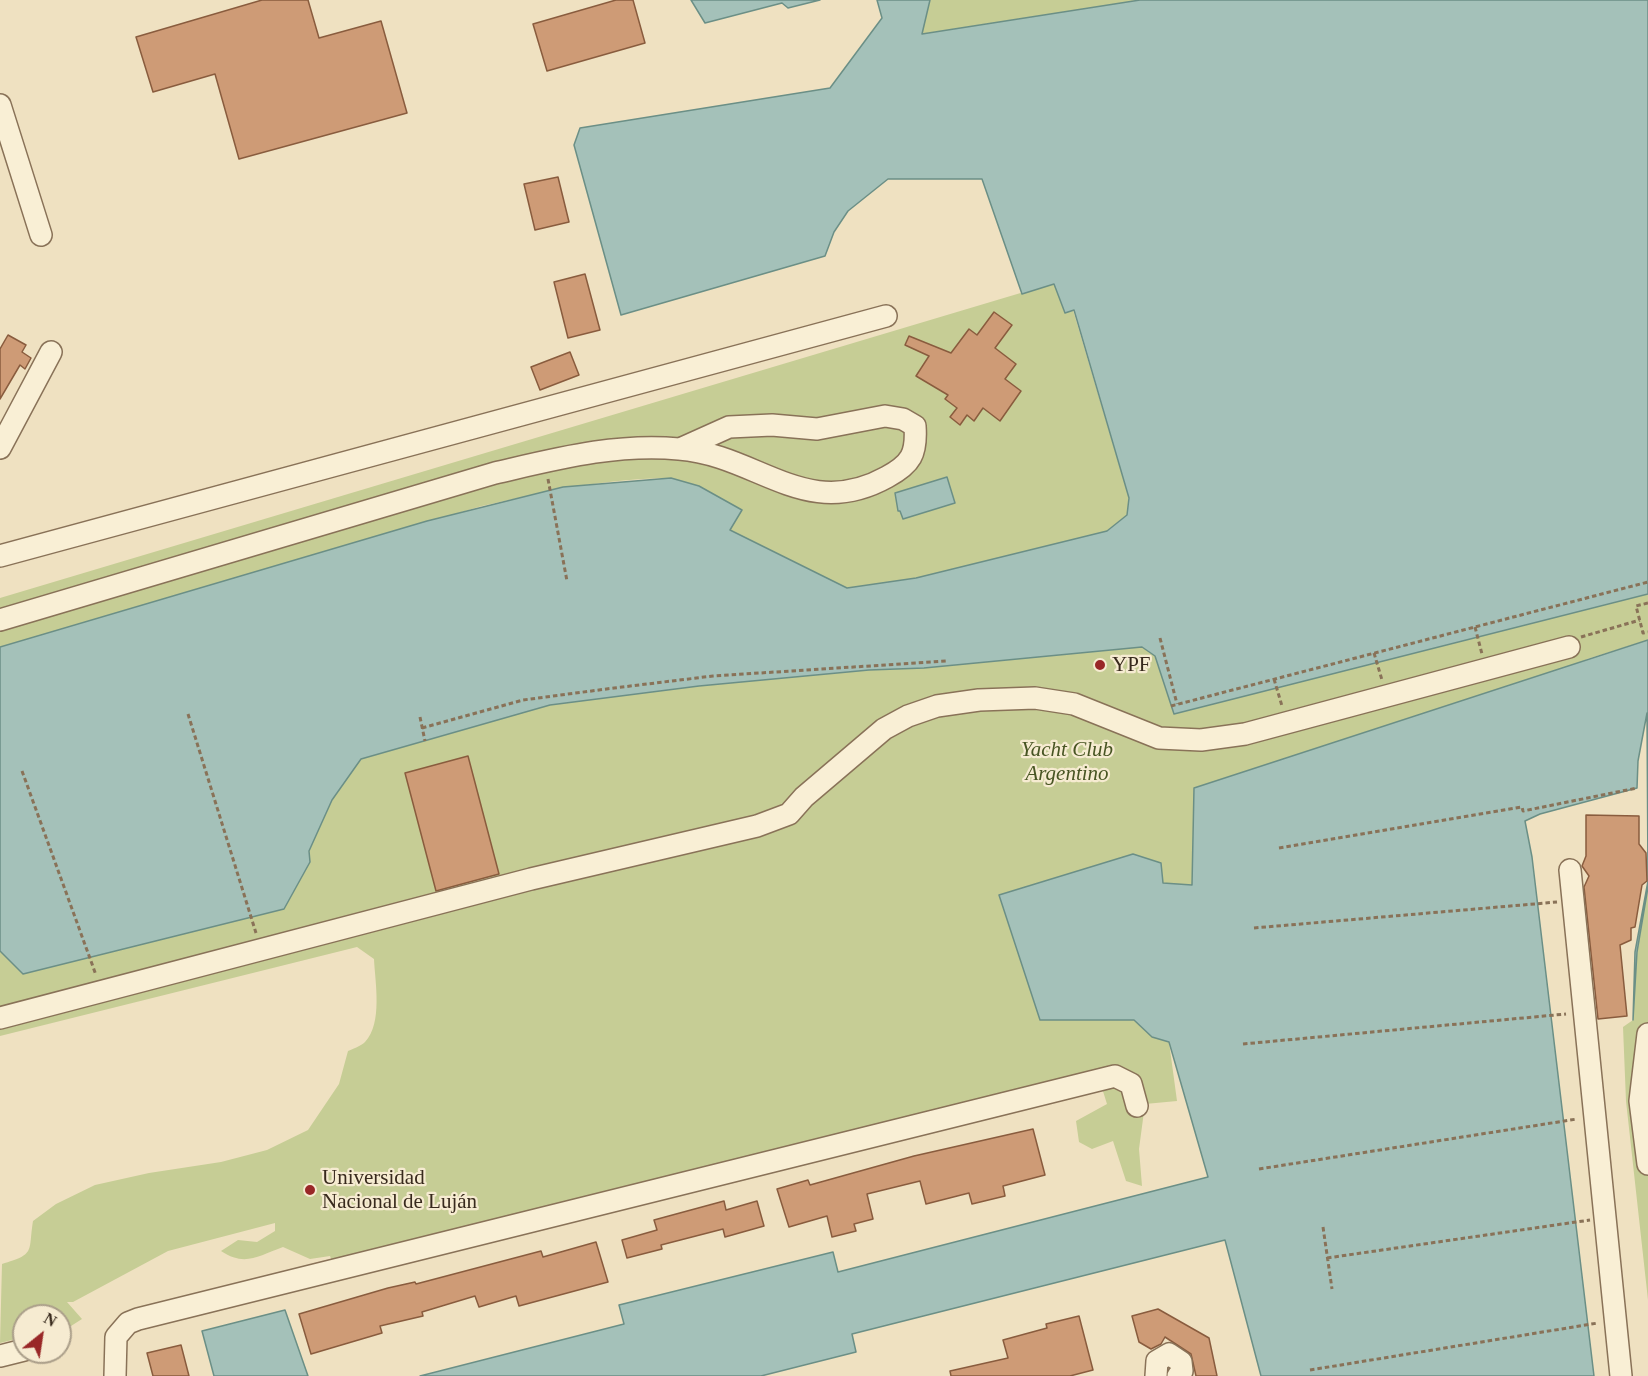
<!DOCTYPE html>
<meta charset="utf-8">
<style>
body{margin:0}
#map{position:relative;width:1648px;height:1376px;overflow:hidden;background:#efe1c1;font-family:"Times New Roman",serif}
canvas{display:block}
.north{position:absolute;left:12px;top:1304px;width:60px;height:60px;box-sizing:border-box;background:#f6ebd1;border:2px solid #aa9e89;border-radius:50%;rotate:30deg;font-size:16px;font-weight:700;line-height:24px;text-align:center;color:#382a1d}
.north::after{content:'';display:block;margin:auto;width:21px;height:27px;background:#992727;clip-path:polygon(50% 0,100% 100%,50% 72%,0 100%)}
</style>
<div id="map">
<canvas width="1648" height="1376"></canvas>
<div class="north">N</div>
</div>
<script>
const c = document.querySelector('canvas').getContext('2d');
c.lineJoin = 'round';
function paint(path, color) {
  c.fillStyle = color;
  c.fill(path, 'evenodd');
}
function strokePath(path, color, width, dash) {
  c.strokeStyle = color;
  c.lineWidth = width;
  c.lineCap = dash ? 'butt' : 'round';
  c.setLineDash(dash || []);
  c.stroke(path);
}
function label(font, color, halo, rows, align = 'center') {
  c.font = font + ' "Times New Roman",serif';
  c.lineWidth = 4.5;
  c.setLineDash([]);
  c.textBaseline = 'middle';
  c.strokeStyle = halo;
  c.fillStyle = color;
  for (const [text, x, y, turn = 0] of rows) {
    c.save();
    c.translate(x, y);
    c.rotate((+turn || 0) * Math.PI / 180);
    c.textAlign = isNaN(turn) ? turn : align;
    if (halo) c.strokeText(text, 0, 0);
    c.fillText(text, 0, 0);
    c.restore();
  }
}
const green = new Path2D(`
 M930,0H1140L921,34Z
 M1054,283L1065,313L1073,310L1129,498L1127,515L1107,531L916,578L847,588L729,530L671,478C607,478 544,492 482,506L0,647V598Z
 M1648,594V640L1587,659L1192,885L1163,883L1124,1019L1134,1020L1152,1037L1169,1042L1177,1101L1145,1104L1139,1149L1142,1186L1126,1181L1113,1141L1092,1149L1079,1142L1076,1121L1107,1104L1096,1069L332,1261L330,1256L310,1259L283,1247C258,1256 245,1267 221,1251L238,1240L257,1242L275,1231V1223L168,1251L73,1302H67L82,1319L71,1326L60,1329V1316H24V1337L0,1343L2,1264C36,1254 28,1252 33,1221L56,1204L95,1185L149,1173L221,1162L267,1150L308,1130L339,1084L348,1051C353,1049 361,1046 365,1042C383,1023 375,982 374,959L357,947L0,1036V951L23,974L283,909L332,800L361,759L550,705L699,686L869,670L924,668L1142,647L1155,656L1174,714Z
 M1648,887V1300L1626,1101L1623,1027L1633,1020L1637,952Z`);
const water = new Path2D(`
 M691,0H820L788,8L782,3L705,23Z
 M877,0H930L922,34L1140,0H1648V594L1174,714L1155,656L1142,647L924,668L869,670L699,686L550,705L361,759L332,800L309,851L310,862L284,909L23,974L0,951V647L427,521L563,487L671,478L699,486L742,510L730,530L847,588L916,578L1107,531L1127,515L1129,498L1074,310L1065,313L1054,284L1022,294L982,179H888L848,211L834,232L825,256L621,315L574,145L580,128L830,88L882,18Z
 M947,477L955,503L903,519L900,511H898L895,493Z
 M1648,640V887L1637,952L1633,1020L1635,952L1648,881L1647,713L1638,761L1637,788L1540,814L1525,821L1532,857L1594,1376H1261L1225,1240L852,1334L856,1352L761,1376H420L624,1324L619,1305L833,1252L838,1272L1208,1177L1169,1042L1152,1037L1134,1020H1040L999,895L1133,854L1161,863L1163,883L1192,885L1194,788Z
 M285,1310L308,1376H214L202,1331Z`);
const building = new Path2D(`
 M262,0H308L319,38L381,21L407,113L239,159L215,74L153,92L136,37Z
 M616,0H633L645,43L547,71L533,24Z
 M558,177L569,222L535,230L524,184Z
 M585,274L600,330L568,338L554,282Z
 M994,312L1012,325L995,348L1016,364L1005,379L1021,391L1000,421L983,408L974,421L967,415L960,425L950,417L957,408L945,399L948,395L916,376L929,356L905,345L909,336L951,353L969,329L977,335Z
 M8,335L26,345L22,352L31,358L25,369L20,365L0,399V349Z
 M570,352L579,375L540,390L531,367Z
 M468,756L499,874L436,891L405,773Z
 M1586,815L1639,816V844L1646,853L1647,881L1642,885L1635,927L1631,928V940L1620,945L1627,1016L1598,1019L1584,887L1589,876L1582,866L1586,856Z
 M1033,1129L1045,1175L1003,1186L1005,1196L972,1204L969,1193L926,1204L920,1181L867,1194L873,1219L854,1224L856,1231L832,1237L827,1216L789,1227L777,1189L808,1180L810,1185L914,1156Z
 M724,1201L726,1210L757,1201L764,1226L725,1237L723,1229L661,1245L662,1249L627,1258L622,1240L657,1230L654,1220Z
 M596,1242L608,1282L519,1306L516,1296L479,1307L475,1296L422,1312L423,1316L380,1326L382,1333L311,1354L299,1314L388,1288L415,1282L416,1284L541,1251L543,1257Z
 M1158,1309L1209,1338L1217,1376H1196L1191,1354L1165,1337L1161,1344L1151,1349L1139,1342L1132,1316Z
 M1079,1316L1093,1370L1070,1376H951L950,1371L1008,1358L1003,1340L1047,1328L1046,1324Z
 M181,1345L189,1376H153L147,1353Z`);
const path = new Path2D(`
 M548,479L567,581
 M1648,603L1636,606L1643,633L1648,632
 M1475,627L1482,654
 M1581,637L1640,620
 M1160,638L1177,704
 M1374,653L1382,680
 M1274,679L1282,706
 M1171,706L1648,582
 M188,714L256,933
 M420,717L425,741
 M422,728L523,700L614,688L713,676L947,661
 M22,771L96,975
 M1279,848L1522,807L1523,811L1637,788
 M1254,928L1557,902
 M1243,1044L1566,1014
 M1259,1169L1577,1119
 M1323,1227L1332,1289
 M1327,1258L1590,1220
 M1310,1370L1598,1323`);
const minor = new Path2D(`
 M0,105L41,235
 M0,448L51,352
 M0,556L886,316
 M0,620L495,473C556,459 616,443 679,449C758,455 806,522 887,477C911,464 917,454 915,426L903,419L885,416L817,429L772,425L729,427L680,449
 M1570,870L1621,1376
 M0,1018L531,879L757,826L789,814L804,797L884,729L908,716L937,706L979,700L1035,698L1074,704L1159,738L1201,740L1245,734L1569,647
 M1648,1034L1640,1101L1648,1164
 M0,1356L24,1350
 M115,1376L116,1337L128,1323L138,1319L1115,1076L1131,1084L1137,1106
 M1156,1376L1157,1361L1169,1354L1181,1362L1182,1371L1178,1376`);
const markers = [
 [1100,665,6,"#992727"],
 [310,1190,6,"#992727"]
];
const poiNames = [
 ["YPF",1112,665],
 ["Universidad",322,1178],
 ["Nacional de Luján",322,1202]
];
const parkNames = [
 ["Yacht Club",1067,750],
 ["Argentino",1067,774]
];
paint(green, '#c6cd95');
paint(water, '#a4c1b9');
strokePath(water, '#6b8f86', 1.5);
paint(building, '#ce9b76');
strokePath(building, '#895c3e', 1.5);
strokePath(minor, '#897258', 24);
strokePath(path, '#897258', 3, [4.5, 3]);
strokePath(minor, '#f9efd5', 21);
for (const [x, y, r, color] of markers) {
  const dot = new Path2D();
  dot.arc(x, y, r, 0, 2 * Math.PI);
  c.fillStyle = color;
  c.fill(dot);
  strokePath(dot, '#f6ebd1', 2);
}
label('21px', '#382a1d', '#f6ebd1', poiNames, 'left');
label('italic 21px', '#485523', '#f6ebd1', parkNames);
</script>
